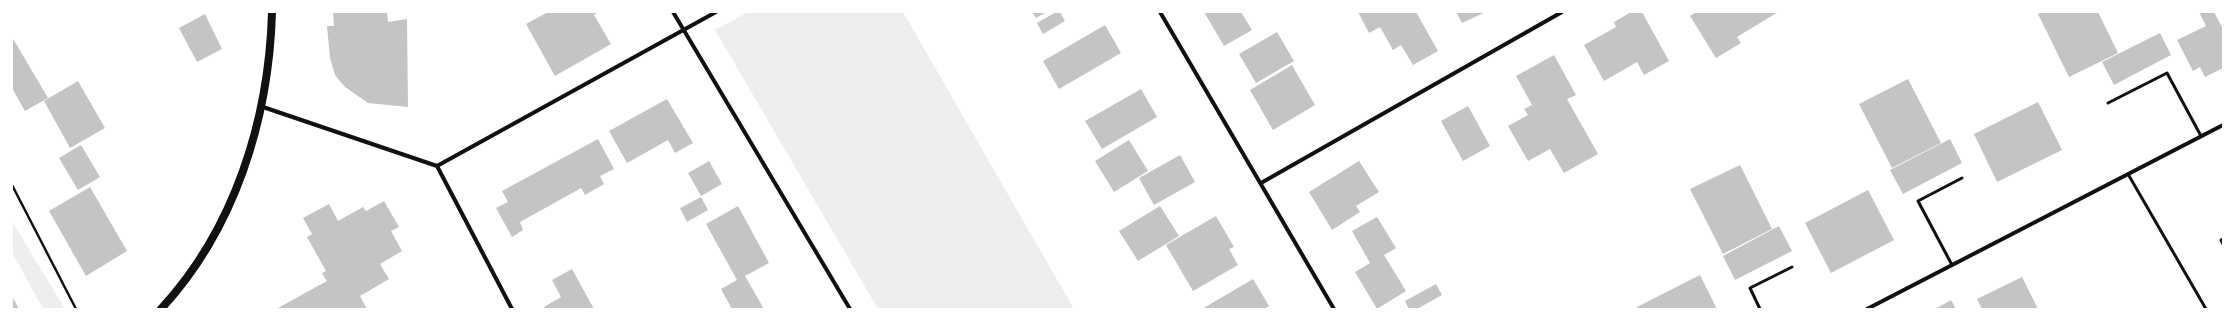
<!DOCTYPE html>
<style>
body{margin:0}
#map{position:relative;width:2235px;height:321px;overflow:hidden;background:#fff;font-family:"Asap Condensed",sans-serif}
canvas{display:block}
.frame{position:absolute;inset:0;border:13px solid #fff;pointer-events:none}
</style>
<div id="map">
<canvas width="2235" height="321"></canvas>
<div class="frame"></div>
</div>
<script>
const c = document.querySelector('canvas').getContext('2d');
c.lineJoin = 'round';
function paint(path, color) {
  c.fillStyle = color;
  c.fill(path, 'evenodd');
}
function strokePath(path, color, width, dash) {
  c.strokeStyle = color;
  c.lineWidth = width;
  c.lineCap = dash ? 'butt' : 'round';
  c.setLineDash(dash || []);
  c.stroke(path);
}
const green = new Path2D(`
 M748,12H903L1074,309H878L715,30Z
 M12,221L65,309H43L12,252Z`);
const building = new Path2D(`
 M333,12H387L388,22L407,19L408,107L368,103L345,87L335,75L330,58L327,26H334Z
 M548,12H598L594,15L611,44L555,76L526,24Z
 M1032,12H1047L1036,18Z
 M1056,12H1060L1065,21L1043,34L1037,23Z
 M1204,12H1241L1252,30L1224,46Z
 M1358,12H1416L1438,51L1413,65L1401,45L1393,50L1380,27L1369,33Z
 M1456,12H1486L1462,23Z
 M1631,12H1642L1669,61L1644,75L1637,62L1604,81L1584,45L1616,27L1614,22Z
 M1696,12H1778L1737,37L1741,43L1716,58L1690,16Z
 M2042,12H2098L2118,53L2069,77L2038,14Z
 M2199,12H2214L2223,29V68L2205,77L2200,67L2193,71L2177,40L2206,26Z
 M205,14L222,49L197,62L179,28Z
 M1105,25L1121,53L1059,89L1043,61Z
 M1277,32L1294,61L1256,83L1239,54Z
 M2160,33L2171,55L2114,85L2102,62Z
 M12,37L48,98L25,111L12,88Z
 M1554,55L1576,95L1567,99L1598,154L1564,173L1550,149L1528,161L1508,126L1528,115L1524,109L1532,105L1516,76Z
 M1292,65L1315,105L1273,130L1250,90Z
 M1908,79L1941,143L1892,168L1859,104Z
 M78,81L105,128L70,148L44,101Z
 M1141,89L1157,117L1102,149L1085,121Z
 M667,99L693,143L675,153L668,140L627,163L609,131Z
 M2038,102L2062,150L1997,182L1974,134Z
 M1468,106L1490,146L1463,161L1441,121Z
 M598,139L614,169L600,176L604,184L585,195L581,188L549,206L520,222L523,230L512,237L496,208L508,202L502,191Z
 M1950,139L1962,163L1903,194L1890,170Z
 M1129,140L1148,171L1114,192L1095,161Z
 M81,145L100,177L78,190L59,158Z
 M1180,155L1195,182L1154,205L1139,178Z
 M709,161L722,184L701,196L688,173Z
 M1359,161L1379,192L1356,206L1360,212L1332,230L1309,192Z
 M1740,165L1772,229L1723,254L1690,189Z
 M90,187L127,251L86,276L49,211Z
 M1868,190L1894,240L1831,273L1805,223Z
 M701,197L708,210L687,222L680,208Z
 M384,201L399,227L391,231L402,251L380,264L389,279L360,296L367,309H276L327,281L322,273L326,271L307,237L312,234L303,218L329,204L338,221L363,207L366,211Z
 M738,206L769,263L745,276L764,309H732L721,289L737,280L706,224Z
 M1160,206L1179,236L1138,261L1119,231Z
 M1216,216L1234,247L1229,249L1238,265L1193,291L1166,245Z
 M1377,217L1396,248L1384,255L1406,291L1377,309L1355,272L1370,263L1352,231Z
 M1779,226L1792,251L1735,280L1723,256Z
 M572,269L594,309H545L544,307L561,297L552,280Z
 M1700,275L1717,309H1638L1637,307Z
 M2022,277L2038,309H1982L1977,299Z
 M1253,279L1269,306L1264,309H1202Z
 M1436,284L1442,295L1417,309H1409L1405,301Z
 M12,296L19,309H12Z
 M1951,300L1956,309H1935Z`);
const path = new Path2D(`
 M12,185L76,309`);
const service = new Path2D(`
 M2108,103L2167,73L2201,136
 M2128,174L2206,309
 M2223,239L2221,240L2223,244
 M1952,265L1918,201L1962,178
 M1760,309L1750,288L1792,267`);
const minor = new Path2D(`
 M673,12L850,309
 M1160,12L1334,309
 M263,107L437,166L512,309
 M437,166L716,12
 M1261,183L1562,12
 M1867,309L2223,125`);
const secondary = new Path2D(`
 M161,309C235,229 269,119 272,12`);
paint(green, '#eee');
paint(building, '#c4c4c4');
strokePath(path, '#111', 2.5);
strokePath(service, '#111', 3);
strokePath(minor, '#111', 4);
strokePath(secondary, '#111', 8);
</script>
